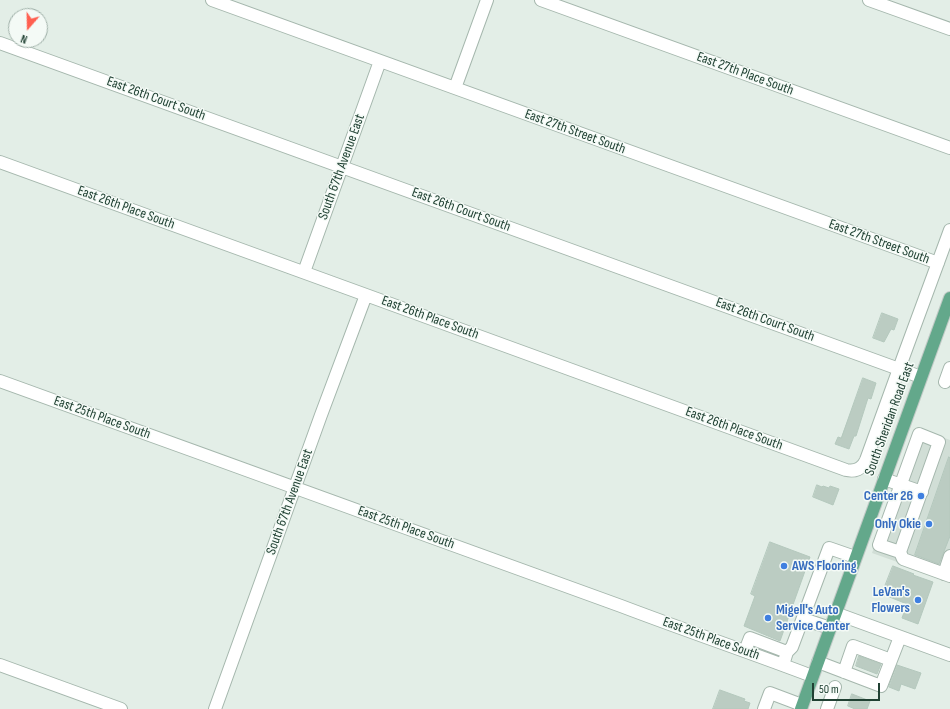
<!DOCTYPE html>
<style>
body{margin:0}
#map{position:relative;width:950px;height:709px;overflow:hidden;background:#e3eee7;font-family:"Sofia Sans Condensed",sans-serif}
canvas{display:block}
.north{position:absolute;left:8px;top:8px;width:40px;height:40px;box-sizing:border-box;background:#f4faf6;border:1px solid #9fb0a8;border-radius:50%;rotate:200deg;font-size:11px;font-weight:700;line-height:16px;text-align:center;color:#204133}
.north::after{content:'';display:block;margin:auto;width:14px;height:18px;background:#ff5f50;clip-path:polygon(50% 0,100% 100%,50% 72%,0 100%)}
.scale{position:absolute;left:812px;top:683px;width:68px;height:18px;box-sizing:border-box;border:2px solid #204133;border-top:0;padding-left:5px;font-size:12px;line-height:14px;white-space:nowrap;color:#204133;-webkit-text-stroke:3px #f4faf6;paint-order:stroke}
</style>
<div id="map">
<canvas width="950" height="709"></canvas>
<div class="north">N</div>
<div class="scale">50 m</div>
</div>
<script>
const c = document.querySelector('canvas').getContext('2d');
c.lineJoin = 'round';
function paint(path, color) {
  c.fillStyle = color;
  c.fill(path, 'evenodd');
}
function strokePath(path, color, width, dash) {
  c.strokeStyle = color;
  c.lineWidth = width;
  c.lineCap = dash ? 'butt' : 'round';
  c.setLineDash(dash || []);
  c.stroke(path);
}
function label(font, color, halo, rows, align = 'center') {
  c.font = font + ' "Sofia Sans Condensed",sans-serif';
  c.lineWidth = 3;
  c.setLineDash([]);
  c.textBaseline = 'middle';
  c.strokeStyle = halo;
  c.fillStyle = color;
  for (const [text, x, y, turn = 0] of rows) {
    c.save();
    c.translate(x, y);
    c.rotate((+turn || 0) * Math.PI / 180);
    c.textAlign = isNaN(turn) ? turn : align;
    if (halo) c.strokeText(text, 0, 0);
    c.fillText(text, 0, 0);
    c.restore();
  }
}
const built = new Path2D(`
 M917,428L950,440V574L948,580L872,553Z`);
const building = new Path2D(`
 M882,313L898,319L894,330L891,329L884,342L873,338Z
 M863,378L876,383L871,399L868,398L856,436H854L849,449L835,444L838,437L841,438Z
 M949,457L950,458V536L939,564L915,555Z
 M817,485L822,487L823,486L829,488L830,486L839,489L833,505L813,497Z
 M770,542L810,557L780,641L744,626L755,596L751,594Z
 M893,566L914,574L913,575L933,582L918,624L902,618L907,604L882,594Z
 M859,656L881,664L877,674L856,666Z
 M897,665L921,673L915,689L901,684L899,691L889,687Z
 M720,690L745,699L744,701L750,703L748,709H713Z
 M852,694L870,701L867,709H855L848,706Z`);
const minor = new Path2D(`
 M212,0L938,263
 M541,0L950,148
 M869,0L950,29
 M0,43L921,377
 M455,88L487,0
 M0,162L366,295L846,470C855,472 862,469 866,460L904,355L950,230
 M304,272L380,61
 M0,381C207,456 414,530 621,606C684,630 749,652 812,676
 M945,382L950,368
 M919,434L939,442L900,552L879,545Z
 M884,479L922,492
 M900,552L903,559L950,576
 M944,574L950,556
 M835,613L950,655
 M803,619L830,628
 M745,651L750,638L787,652
 M818,662L881,686L900,637
 M0,665L121,709
 M783,665L787,652L792,647L829,548L855,557
 M844,672L853,646L891,660
 M215,709L321,415L366,295
 M764,709L770,693L802,705
 M827,709L835,687`);
const major = new Path2D(`
 M801,709L950,298`);
const markers = [
 [921,496,4,"#3f7fe0"],
 [929,524,4,"#3f7fe0"],
 [784,566,4,"#3f7fe0"],
 [918,600,4,"#3f7fe0"],
 [768,618,4,"#3f7fe0"]
];
const streetNames = [
 ["East 27th Place South",745,74,20],
 ["East 26th Court South",156,99,20],
 ["East 27th Street South",575,132,20],
 ["South 67th Avenue East",342,167,-70],
 ["East 26th Place South",126,208,20],
 ["East 26th Court South",461,210,20],
 ["East 27th Street South",879,242,20],
 ["East 26th Place South",430,318,20],
 ["East 26th Court South",765,320,20],
 ["East 25th Place South",102,418,20],
 ["South Sheridan Road East",890,419,-70],
 ["East 26th Place South",734,429,20],
 ["South 67th Avenue East",290,502,-70],
 ["East 25th Place South",406,528,20],
 ["East 25th Place South",711,639,20]
];
const shopNames = [
 ["Center 26",913,496],
 ["Only Okie",921,524],
 ["AWS Flooring",792,566,"left"],
 ["LeVan's",910,592],
 ["Flowers",910,608],
 ["Migell's Auto",776,610,"left"],
 ["Service Center",776,626,"left"]
];
paint(built, '#d1ded6');
paint(building, '#bbccc2');
strokePath(building, '#b4c8bd', 1);
strokePath(minor, '#a5b7ad', 14);
strokePath(major, '#c1cac6', 14);
strokePath(minor, '#fff', 12);
strokePath(major, '#63a88b', 12);
for (const [x, y, r, color] of markers) {
  const dot = new Path2D();
  dot.arc(x, y, r, 0, 2 * Math.PI);
  c.fillStyle = color;
  c.fill(dot);
  strokePath(dot, '#f4faf6', 1.5);
}
label('14px', '#204133', '#f4faf6', streetNames);
label('bold 14px', '#366cbe', '#f4faf6', shopNames, 'right');
</script>
